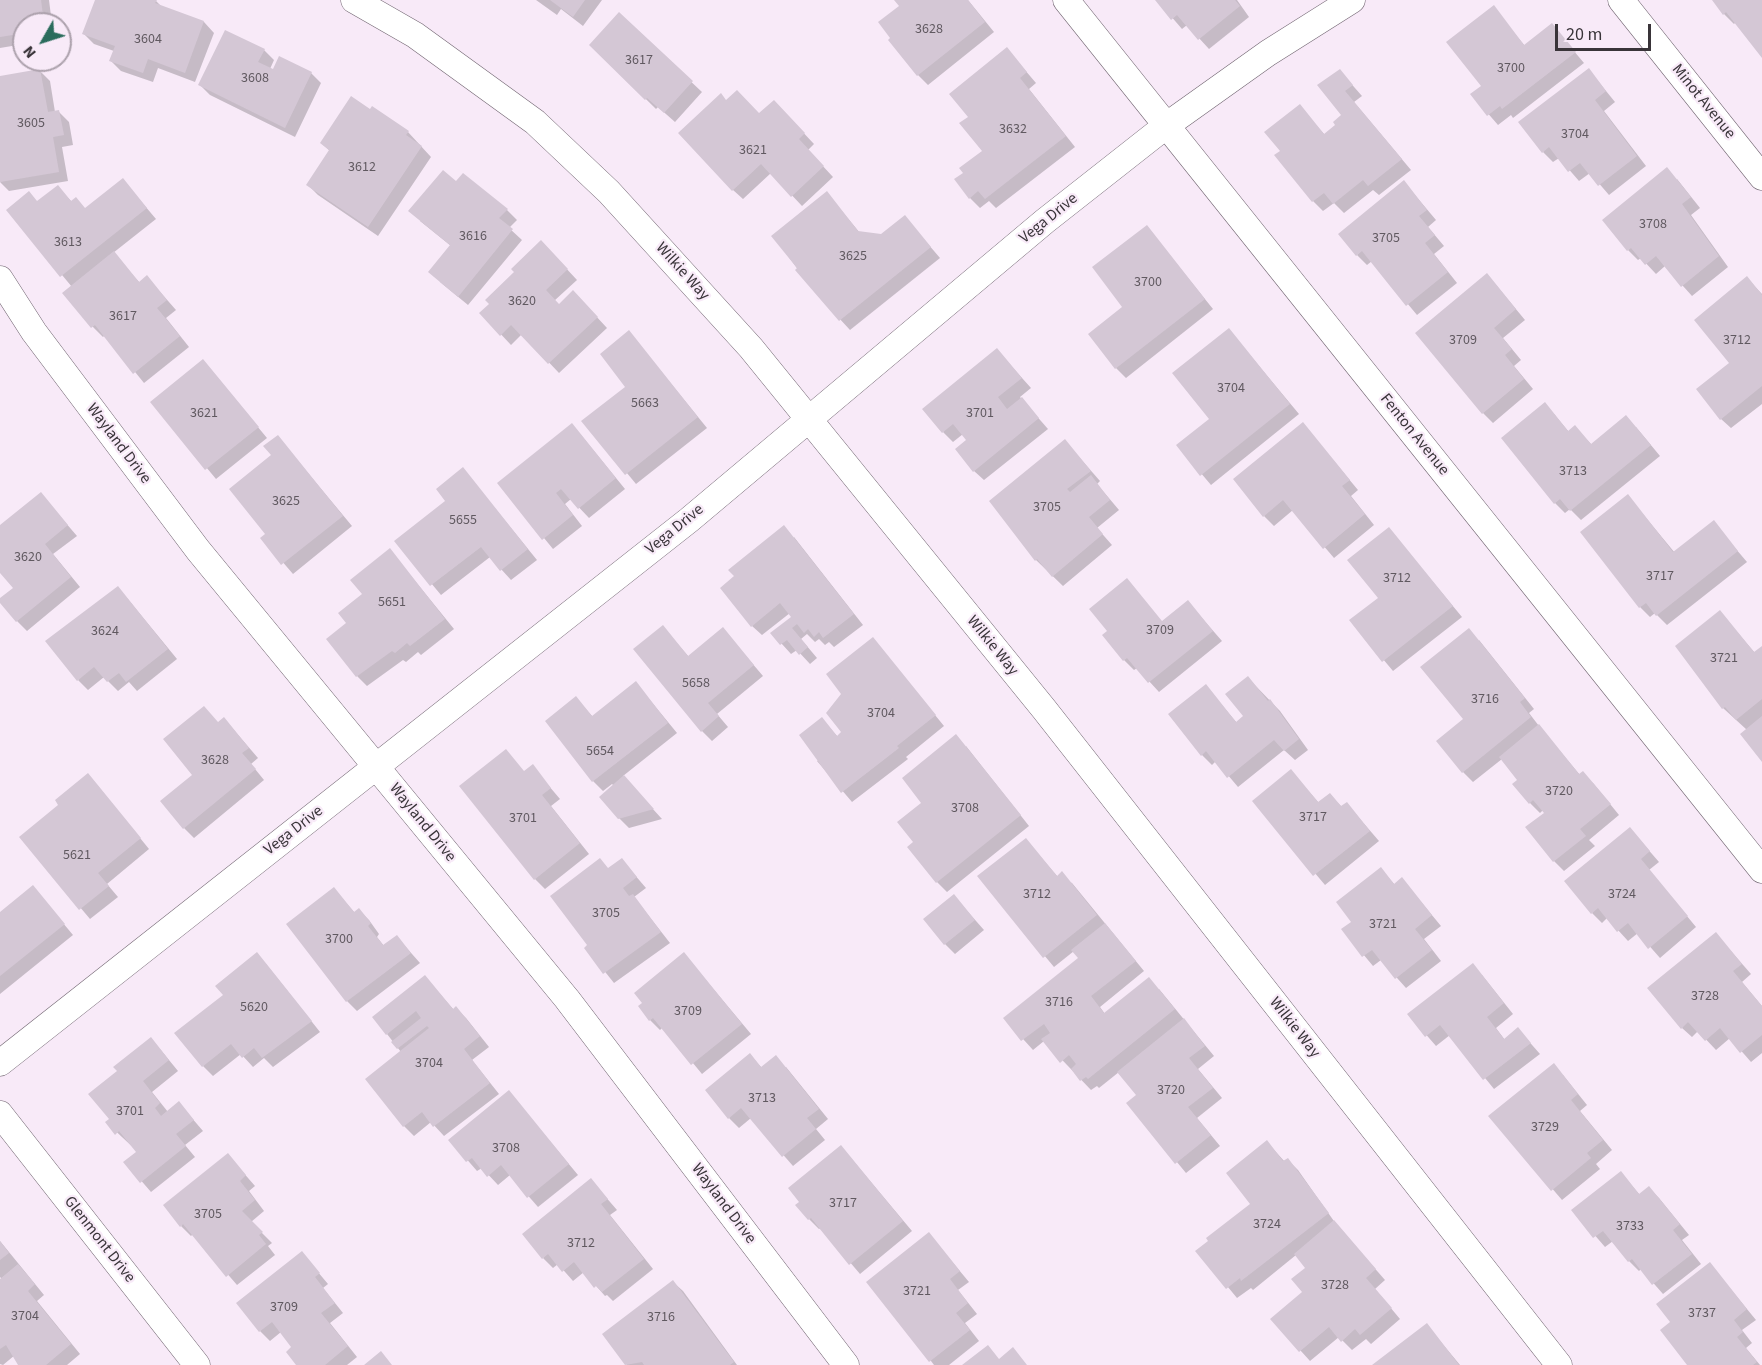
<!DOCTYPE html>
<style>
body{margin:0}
#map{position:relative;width:1762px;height:1365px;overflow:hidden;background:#f8eaf8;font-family:"Source Sans 3",sans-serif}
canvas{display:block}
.north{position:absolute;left:12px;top:12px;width:60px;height:60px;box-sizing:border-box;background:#f8eaf8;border:2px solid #aca1ac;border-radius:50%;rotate:231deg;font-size:16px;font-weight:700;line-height:24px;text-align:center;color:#393439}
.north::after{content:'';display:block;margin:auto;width:21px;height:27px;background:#2a6c5c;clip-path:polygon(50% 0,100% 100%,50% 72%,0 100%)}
.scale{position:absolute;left:1555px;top:24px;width:96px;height:27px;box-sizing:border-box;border:3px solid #393439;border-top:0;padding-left:8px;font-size:18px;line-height:21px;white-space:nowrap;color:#393439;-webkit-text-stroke:4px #f8eaf8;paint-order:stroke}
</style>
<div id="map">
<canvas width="1762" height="1365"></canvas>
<div class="north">N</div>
<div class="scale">20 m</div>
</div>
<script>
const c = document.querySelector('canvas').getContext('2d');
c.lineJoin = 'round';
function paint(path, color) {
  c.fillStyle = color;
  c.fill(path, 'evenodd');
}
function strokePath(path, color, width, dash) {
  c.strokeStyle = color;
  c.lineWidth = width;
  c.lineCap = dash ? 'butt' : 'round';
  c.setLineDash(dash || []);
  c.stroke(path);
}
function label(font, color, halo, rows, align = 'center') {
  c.font = font + ' "Source Sans 3",sans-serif';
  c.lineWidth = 4.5;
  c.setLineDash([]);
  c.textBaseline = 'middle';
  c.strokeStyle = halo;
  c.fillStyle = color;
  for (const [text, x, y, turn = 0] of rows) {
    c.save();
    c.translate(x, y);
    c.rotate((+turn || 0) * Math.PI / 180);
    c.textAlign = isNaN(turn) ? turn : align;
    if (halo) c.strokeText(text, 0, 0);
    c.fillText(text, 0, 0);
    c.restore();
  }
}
const shadow = new Path2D(`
 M0,0H49L52,24H24V44L0,48Z
 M96,0H155L163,8L204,22L214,33L195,82L158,68L153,82L121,71L111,61L114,51L94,44L84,34Z
 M536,0H602L583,26L561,9L557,15Z
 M896,0H968L994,32L928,85L918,75L901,6Z
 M1157,0H1237L1249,17L1209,49L1187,25L1182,29Z
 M1714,0H1762V56L1736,22L1734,24L1724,14Z
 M1493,7L1525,46L1552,25L1584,63L1513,118L1511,115L1498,125L1472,95L1483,86Z
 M619,14L702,92L675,122L658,107L656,109L591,45Z
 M1007,49L1036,83L1029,89L1075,147L996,208L989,201L980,208L970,198L965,173L984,151L970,118Z
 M264,50L274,60L270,69L311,73L321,83L295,137L210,95L200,85Z
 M1589,70L1615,102L1604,111L1646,166L1609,195L1590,173L1579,181L1559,158L1553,162L1543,152Z
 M40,71L50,81L55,112H59L69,122L73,145L62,147L68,181L9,191L0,182V78Z
 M1340,71L1362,96L1354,102L1411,170L1379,195L1373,190L1344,213L1334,203L1323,211L1313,201L1282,151L1299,106L1325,135L1337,125L1344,115Z
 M727,102L760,115L784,112L814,144L808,150L833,177L802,206L771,173L743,199L733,190Z
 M408,132L431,157L378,236L318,195L308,185L330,151L321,143Z
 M1677,179L1700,208L1691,215L1728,267L1692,296L1665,266L1656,274L1641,258L1638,260L1628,250Z
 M123,180L156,219L113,253L140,283L147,277L176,310L166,318L189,347L144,383L105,335L103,337L93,327L65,293L72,287L8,210L38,202L58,187L72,202L86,209Z
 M1404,182L1436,220L1428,227L1444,246L1434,254L1457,283L1417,315L1372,261L1367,265L1357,255Z
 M456,183L507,210L517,220L509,228L522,240L468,305L440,282L451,246L420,221Z
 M827,193L860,233L882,236L905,217L940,258L850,330L814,291L773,236Z
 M1147,227L1213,309L1126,378L1116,368L1124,307Z
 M551,252L577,280L554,301L559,305L583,302L607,328L559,373L522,334L511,345L481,313Z
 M1747,278L1762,294V404L1731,428L1721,419Z
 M1496,285L1525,320L1503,338L1521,360L1514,366L1533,389L1493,423L1483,413Z
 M1229,330L1299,414L1211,485L1178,446L1211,419Z
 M629,332L707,428L636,484L584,421L628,387Z
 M997,350L1031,388L1020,397L1048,429L984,480L974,471L968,440L963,434L953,442L943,432Z
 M203,361L267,438L216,479L152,402Z
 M1554,414L1569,432L1575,427L1592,445L1636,427L1660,456L1581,520L1570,509L1565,513L1555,503L1503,438Z
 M1303,424L1358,490L1351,496L1374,525L1334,558L1293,510L1274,526L1264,516Z
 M581,435L625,489L589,518L571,499L565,504L582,526L553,549L499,483Z
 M278,437L352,526L293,574L262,538L267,534L273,456Z
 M1065,441L1100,481L1097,484L1119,510L1097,528L1112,545L1063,586L1036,560L992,501Z
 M463,469L537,560L511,580L490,557L441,595L396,541L447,501Z
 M41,494L77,536L53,554L80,587L27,631L17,621L15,588L0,570V527Z
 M1628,496L1675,553L1713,522L1747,562L1667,625L1655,613L1650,617L1640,607Z
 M1389,529L1462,617L1393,671L1351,621L1380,598Z
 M794,537L863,625L834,647L829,642L825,645L819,639L815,642L807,634L801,639L817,658L810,664L797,650L791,654L772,633L793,617L790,613L762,635L752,626Z
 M390,550L454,629L421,655L418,652L406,662L403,660L367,686L357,676L348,623Z
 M127,598L177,659L137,691L129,682L118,691L104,677L88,690L78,680Z
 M1188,602L1222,641L1159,692L1137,668L1134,670L1124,660L1104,635L1163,622Z
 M1720,612L1755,653L1762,648V759L1747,730L1723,708Z
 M663,627L689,657L723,629L763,676L717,714L728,727L712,741L702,731Z
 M873,639L944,726L906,757L908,759L852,802L817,761L820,759L822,719L838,737L844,733L843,694Z
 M1479,640L1534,709L1529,713L1539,726L1580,775L1593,783L1619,815L1589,840L1595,846L1564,871L1554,861L1546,813L1543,810L1540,813L1530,803L1519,780L1502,759L1473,782L1463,772L1465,720Z
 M1248,678L1280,711L1308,750L1295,760L1284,750L1238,787L1216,761L1212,765L1202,755L1206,686L1237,723L1245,717Z
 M636,683L677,733L623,776L662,819L629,828L619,818L614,786L612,784L603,791L593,781L576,698L593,717Z
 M219,723L233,729L258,758L251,764L264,780L194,838L184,828L194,775Z
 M966,746L1029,826L947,892L937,882L915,842L923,803Z
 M532,766L560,799L551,806L589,854L545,889L535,879L525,773Z
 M1291,771L1319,803L1330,795L1342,807L1347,804L1379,841L1325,885L1254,801Z
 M97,785L149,849L107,884L118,897L90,919L21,837L61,805Z
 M1639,839L1659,862L1649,870L1696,927L1660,958L1638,933L1628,941L1607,918L1602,923L1592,913Z
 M1026,840L1058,877L1072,883L1144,971L1100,1007L1105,1014L1159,989L1214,1056L1198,1069L1222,1098L1197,1118L1220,1146L1186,1173L1128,1103L1138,1095L1119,1072L1099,1088L1097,1086L1091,1090L1044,1041L1033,1050L1005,1019L1080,959L1074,951L1054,967L979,877Z
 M622,860L646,888L634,897L670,943L614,983L586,948L589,945L609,869Z
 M1381,869L1395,885L1402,879L1441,926L1424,939L1441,961L1406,988L1381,960L1373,966L1343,930L1353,922Z
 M33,887L73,935L0,994V914Z
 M334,889L355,913L359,910L369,920L379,934L377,937L384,946L397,937L420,963L357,1011L347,1001Z
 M954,896L984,930L955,954L945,944Z
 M1716,934L1751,974L1742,982L1762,1006V1053L1751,1062L1730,1038L1716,1050L1698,1031L1692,1037L1682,1028Z
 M684,954L751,1034L702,1074L663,1027L660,1030L650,1020Z
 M266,964L320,1032L273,1067L264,1058L253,1067L241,1054L213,1076L203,1066Z
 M1482,975L1513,1014L1496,1028L1505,1040L1518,1029L1540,1054L1494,1089L1450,1035L1436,1046L1409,1015Z
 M425,977L454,1010L456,1008L466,1018L489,1047L472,1060L499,1094L444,1136L431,1122L414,1136L404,1126L401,1052L387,1034Z
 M160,1049L178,1071L152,1092L168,1112L179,1103L203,1131L185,1145L195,1157L151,1192L125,1162L138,1152L107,1123Z
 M750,1055L762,1068L786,1067L828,1119L816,1129L825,1140L793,1166L751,1118L739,1128L729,1118Z
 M1563,1075L1587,1105L1580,1111L1612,1150L1596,1164L1600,1169L1562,1200L1490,1116Z
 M509,1092L578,1175L538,1207L510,1175L498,1185L482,1168L477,1171L450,1140Z
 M1267,1142L1285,1162L1288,1160L1298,1170L1336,1224L1385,1280L1375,1289L1400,1319L1371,1344L1366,1339L1352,1350L1339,1337L1310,1361L1272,1319L1304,1292L1307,1268L1296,1255L1253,1290L1251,1288L1237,1298L1198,1251L1252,1204Z
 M228,1155L255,1186L249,1191L264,1211L251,1222L272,1243L268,1246L275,1255L237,1285L193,1234L191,1236L181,1226Z
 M850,1157L912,1231L860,1274L821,1228L819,1229L809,1219Z
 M1621,1173L1640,1195L1649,1188L1659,1198L1689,1235L1682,1240L1701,1264L1663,1294L1641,1269L1639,1271L1629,1261L1613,1241L1605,1247L1573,1210Z
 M591,1180L617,1210L610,1215L653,1269L613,1301L607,1295L605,1296L584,1272L573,1281L558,1264L553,1268L543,1258Z
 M929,1234L969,1282L958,1290L977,1314L965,1323L979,1341L949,1365H934L931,1361L868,1282Z
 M0,1241L44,1295L37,1301L80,1354L67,1365H21L15,1355L3,1365L0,1364V1281L2,1279L0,1277Z
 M302,1253L328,1284L323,1288L343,1313L330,1323L357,1357L347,1365H298L294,1347L281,1332L270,1341L260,1331Z
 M1710,1264L1756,1320L1742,1330L1752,1343L1746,1348L1760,1365H1689L1672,1322Z
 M673,1282L683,1291L737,1365H627L604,1335Z
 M1427,1325L1460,1365H1375Z`);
const building = new Path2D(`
 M0,0H41L43,16L38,17V24H24V33L0,37Z
 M95,0H157L155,3L204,21L185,73L148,59L143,73L109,61L115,46L82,34Z
 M550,0H585L573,17Z
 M894,0H968L985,22L917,76L888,40L890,38L878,22L899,6Z
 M1155,0H1235L1240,6L1198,40L1177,15L1171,20Z
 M1712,0H1762V58L1726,12L1723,15Z
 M1494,5L1524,45L1552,23L1576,52L1502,109L1500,106L1487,116L1470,94L1481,86L1446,42Z
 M619,12L693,81L664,113L647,98L645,100L589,45Z
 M225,30L265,49L258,62L273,69L279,56L312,72L285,128L198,85Z
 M1007,47L1027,72L1020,78L1066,136L985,199L978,191L969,199L954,179L963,173L959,168L982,151L959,123L968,117L949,94Z
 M1589,68L1606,91L1595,100L1637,156L1598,186L1580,163L1568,172L1549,147L1542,153L1518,122Z
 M40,69L48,112L59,110L64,135L53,137L59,172L0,182V76Z
 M1340,69L1353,85L1345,91L1402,159L1368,186L1363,180L1333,204L1324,193L1312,202L1274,155L1280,151L1264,132L1300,104L1324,134L1335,125L1333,122L1341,115L1317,85Z
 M737,90L759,113L774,100L805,133L799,139L824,166L791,197L761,164L732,191L678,133L721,93L726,100Z
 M351,96L370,109L372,106L409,131L406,135L422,146L368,227L306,185L329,150L320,143Z
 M1667,167L1691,197L1682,204L1719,256L1681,287L1656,256L1645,265L1631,248L1627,251L1602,220Z
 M443,170L456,181L463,173L508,209L499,218L513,229L458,297L428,272L450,245L408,211Z
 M123,178L147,208L60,277L6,210L29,191L37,201L58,185L71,201L76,197L85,208Z
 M1404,180L1427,210L1419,216L1435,235L1425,243L1448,272L1406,306L1362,251L1356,256L1338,234Z
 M827,191L858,231L881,234L905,215L931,247L839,321L795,270L797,268L771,236Z
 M1147,225L1205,299L1115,369L1088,334L1122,307L1092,267Z
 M541,240L568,269L546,290L559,304L573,290L598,317L548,364L511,325L500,336L479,313L489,304L485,300L514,272L511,269Z
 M114,251L139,282L147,275L167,300L157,308L180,336L133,374L95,325L91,328L62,293Z
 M1487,273L1516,309L1494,328L1512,349L1505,355L1524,379L1482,414L1415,333Z
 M1747,276L1762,295V386L1720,420L1696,389L1729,363L1694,320Z
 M1229,328L1290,404L1200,476L1176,445L1209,419L1172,373Z
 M629,330L698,417L625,475L581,421L625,387L600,354Z
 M997,348L1022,378L998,397L1007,409L1022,397L1039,418L973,472L955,449L966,440L953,424L942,433L922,409Z
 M203,359L259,427L205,470L150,402Z
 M1545,402L1568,431L1575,425L1591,444L1626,415L1651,445L1570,511L1560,499L1554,504L1501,438Z
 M1303,422L1350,480L1342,486L1365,514L1323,549L1283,500L1263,517L1233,479Z
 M572,423L616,478L578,509L561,489L556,493L573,515L542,540L497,483Z
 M278,435L343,516L281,565L260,538L265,534L229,489L271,455L263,446Z
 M1065,439L1091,471L1067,489L1070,492L1091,475L1110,500L1089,517L1103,534L1052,577L1037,559L1035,561L989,501Z
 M463,467L528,549L500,571L481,547L430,586L394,541L445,501L436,489Z
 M41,492L68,525L45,544L71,577L16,622L0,603V598L13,588L0,573V525Z
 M1628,494L1673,552L1714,520L1738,551L1656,616L1646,603L1639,608L1580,532Z
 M784,525L854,614L823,638L819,632L814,637L808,629L804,633L797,624L792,628L808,647L799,655L787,640L780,645L770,633L791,617L780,603L751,627L720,588L734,576L728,570Z
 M1389,527L1453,606L1382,662L1349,620L1378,598L1347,560Z
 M390,548L445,619L410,646L407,643L395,653L392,651L356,677L326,639L346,623L338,613L362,594L350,580Z
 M1127,578L1162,621L1188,600L1213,631L1148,683L1127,658L1123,661L1102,635L1107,631L1089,609Z
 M118,586L168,649L126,682L119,673L107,682L94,667L77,681L45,641Z
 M1720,610L1754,652L1762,646V699L1736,720L1725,707L1722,709L1675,646Z
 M663,625L688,656L723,627L754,665L708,703L719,716L701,732L633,649Z
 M1469,628L1525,698L1520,702L1531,717L1462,773L1436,741L1463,719L1420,667Z
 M873,637L936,715L897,746L899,748L841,793L799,735L822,717L837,736L841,732L826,713L841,694L826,674Z
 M1248,676L1268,701L1270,699L1299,739L1284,751L1274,740L1227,778L1206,751L1201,756L1168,714L1206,684L1236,722L1243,716L1225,694Z
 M636,681L668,723L592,782L545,721L576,696L592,716Z
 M204,706L218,722L224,717L249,748L242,753L256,769L183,829L160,801L192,775L163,739Z
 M1762,716V762L1740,734Z
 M1539,724L1579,774L1583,771L1611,804L1580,829L1586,836L1553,862L1525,827L1544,813L1533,800L1529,804L1512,784L1517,780L1499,757Z
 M956,734L1021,815L936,883L907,847L913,842L897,822L921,803L902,778Z
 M506,749L524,771L533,764L551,788L542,795L580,843L534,880L459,786Z
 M1291,769L1318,802L1330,793L1341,806L1347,802L1370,831L1313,876L1252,801Z
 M88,773L141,838L98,873L109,886L79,910L19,837L58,805L55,800Z
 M624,775L654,809L618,819L599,797Z
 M1630,827L1650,851L1641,859L1688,916L1648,949L1628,923L1617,932L1598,908L1591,914L1564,881Z
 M1026,838L1057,876L1062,871L1097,915L1043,958L977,876Z
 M600,858L608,868L622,858L637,877L623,888L629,896L633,894L661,932L603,974L584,948L587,945L550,896Z
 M1381,867L1394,884L1402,877L1432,915L1415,929L1432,950L1395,979L1372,950L1362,957L1341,929L1351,922L1336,902Z
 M33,885L65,924L0,976V912Z
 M334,887L354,912L359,908L371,923L368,926L383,945L397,935L411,953L346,1002L286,924Z
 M954,894L975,920L944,945L923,919Z
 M1105,923L1136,961L1091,996L1104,1013L1149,977L1175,1009L1088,1079L1086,1077L1080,1081L1071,1069L1076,1064L1069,1055L1060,1063L1041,1039L1050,1033L1044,1024L1021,1041L1003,1018L1078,958L1071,950Z
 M1716,932L1742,964L1733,971L1762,1006V1035L1740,1053L1720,1028L1705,1041L1688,1022L1681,1029L1647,988Z
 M257,952L312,1021L262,1058L254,1048L242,1058L231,1044L202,1067L174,1033L223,995L215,986Z
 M684,952L742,1024L691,1065L653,1018L649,1021L638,1006L642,1003L634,993Z
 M1473,963L1504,1003L1487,1017L1504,1039L1518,1027L1531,1043L1483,1080L1440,1025L1425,1037L1407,1014Z
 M425,975L453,1009L456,1006L480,1036L464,1049L490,1083L433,1127L422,1112L403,1127L365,1079L429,1028L427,1026L397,1049L391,1042L421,1018L416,1011L386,1035L372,1017Z
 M1184,1018L1205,1046L1189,1058L1213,1088L1188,1107L1211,1135L1175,1164L1126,1103L1136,1095L1117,1072Z
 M151,1037L169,1060L143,1081L160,1103L155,1108L161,1116L179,1101L194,1120L176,1134L186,1146L140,1183L123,1162L136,1152L119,1131L115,1135L105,1122L109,1119L88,1094L117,1071L113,1067Z
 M750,1053L761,1067L776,1055L819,1109L807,1118L816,1129L782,1157L741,1108L728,1119L705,1090Z
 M1554,1063L1578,1094L1571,1100L1603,1140L1587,1153L1591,1158L1551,1191L1488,1116Z
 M509,1090L569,1164L527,1198L501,1165L487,1177L472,1158L466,1162L448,1140Z
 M1267,1140L1283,1161L1288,1158L1329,1213L1241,1281L1240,1278L1226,1289L1195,1251L1208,1241L1206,1238L1250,1204L1226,1173Z
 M841,1145L903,1221L849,1265L811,1218L808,1220L795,1205L799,1202L788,1188Z
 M228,1153L246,1175L240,1181L255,1200L242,1211L263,1232L259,1235L266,1244L226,1277L183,1224L180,1227L163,1205Z
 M1621,1171L1639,1194L1649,1186L1680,1224L1673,1230L1692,1254L1652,1285L1632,1259L1628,1262L1603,1231L1593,1238L1571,1210Z
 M591,1178L608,1199L601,1204L644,1259L602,1292L596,1286L594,1288L574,1262L562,1272L548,1254L542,1259L522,1234Z
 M1334,1220L1376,1269L1366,1278L1392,1308L1360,1335L1355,1329L1341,1342L1329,1327L1299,1352L1270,1319L1302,1292L1291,1279L1305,1268L1294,1254Z
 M929,1232L960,1271L950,1279L968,1303L956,1313L970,1330L929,1362L866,1282Z
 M0,1241L9,1253L0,1260Z
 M302,1251L320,1273L315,1277L335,1303L321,1313L348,1346L325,1365H296L286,1352L291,1347L272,1322L259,1332L236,1303Z
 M1710,1262L1747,1309L1734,1320L1743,1332L1737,1337L1757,1362L1753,1365H1687L1660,1330L1670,1322L1656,1304Z
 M18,1264L35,1284L28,1291L71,1344L46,1365H18L6,1345L0,1349V1279Z
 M673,1280L734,1362L730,1365H644L642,1362L625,1365L602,1334Z
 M1427,1323L1459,1365H1372Z
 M988,1345L999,1359L1013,1347L1027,1365H962Z
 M381,1351L392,1365H364Z`);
const minor = new Path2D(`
 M354,0L415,35L535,122L609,192L751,348L1044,709L1559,1365
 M1066,0L1762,870
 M1621,0L1762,177
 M0,279L34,332L198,550L567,999L846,1365
 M0,1063L689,520L1045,221L1167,125L1268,53L1352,0
 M0,1114L197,1365`);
const numberNames = [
 ["3628",929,30],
 ["3604",148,40],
 ["3617",639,61],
 ["3700",1511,69],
 ["3608",255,79],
 ["3605",31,124],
 ["3632",1013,130],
 ["3704",1575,135],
 ["3621",753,151],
 ["3612",362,168],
 ["3708",1653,225],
 ["3616",473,237],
 ["3705",1386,239],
 ["3613",68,243],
 ["3625",853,257],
 ["3700",1148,283],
 ["3620",522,302],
 ["3617",123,317],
 ["3709",1463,341],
 ["3712",1737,341],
 ["3704",1231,389],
 ["5663",645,404],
 ["3621",204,414],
 ["3701",980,414],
 ["3713",1573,472],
 ["3625",286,502],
 ["3705",1047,508],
 ["5655",463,521],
 ["3620",28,558],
 ["3717",1660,577],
 ["3712",1397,579],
 ["5651",392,603],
 ["3709",1160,631],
 ["3624",105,632],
 ["3721",1724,659],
 ["5658",696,684],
 ["3716",1485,700],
 ["3704",881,714],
 ["5654",600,752],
 ["3628",215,761],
 ["3720",1559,792],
 ["3708",965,809],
 ["3717",1313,818],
 ["3701",523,819],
 ["5621",77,856],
 ["3712",1037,895],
 ["3724",1622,895],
 ["3705",606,914],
 ["3721",1383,925],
 ["3700",339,940],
 ["3728",1705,997],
 ["3716",1059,1003],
 ["5620",254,1008],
 ["3709",688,1012],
 ["3704",429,1064],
 ["3720",1171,1091],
 ["3713",762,1099],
 ["3701",130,1112],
 ["3729",1545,1128],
 ["3708",506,1149],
 ["3717",843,1204],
 ["3705",208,1215],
 ["3724",1267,1225],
 ["3733",1630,1227],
 ["3712",581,1244],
 ["3728",1335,1286],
 ["3721",917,1292],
 ["3709",284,1308],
 ["3737",1702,1314],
 ["3704",25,1317],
 ["3716",661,1318]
];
const streetNames = [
 ["Minot Avenue",1703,102,51],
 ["Vega Drive",1049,219,-39],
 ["Wilkie Way",682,272,48],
 ["Fenton Avenue",1414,435,51],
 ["Wayland Drive",118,444,53],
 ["Vega Drive",675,530,-39],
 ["Wilkie Way",992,646,51],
 ["Wayland Drive",422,823,51],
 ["Vega Drive",294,831,-38],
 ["Wilkie Way",1294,1028,52],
 ["Wayland Drive",723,1204,53],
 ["Glenmont Drive",99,1240,52]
];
paint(shadow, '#0003');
paint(building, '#d4c7d5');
strokePath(minor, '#6f636f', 27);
strokePath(minor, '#fff', 26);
label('14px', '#605960', null, numberNames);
label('16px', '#393439', '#f8eaf8', streetNames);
</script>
